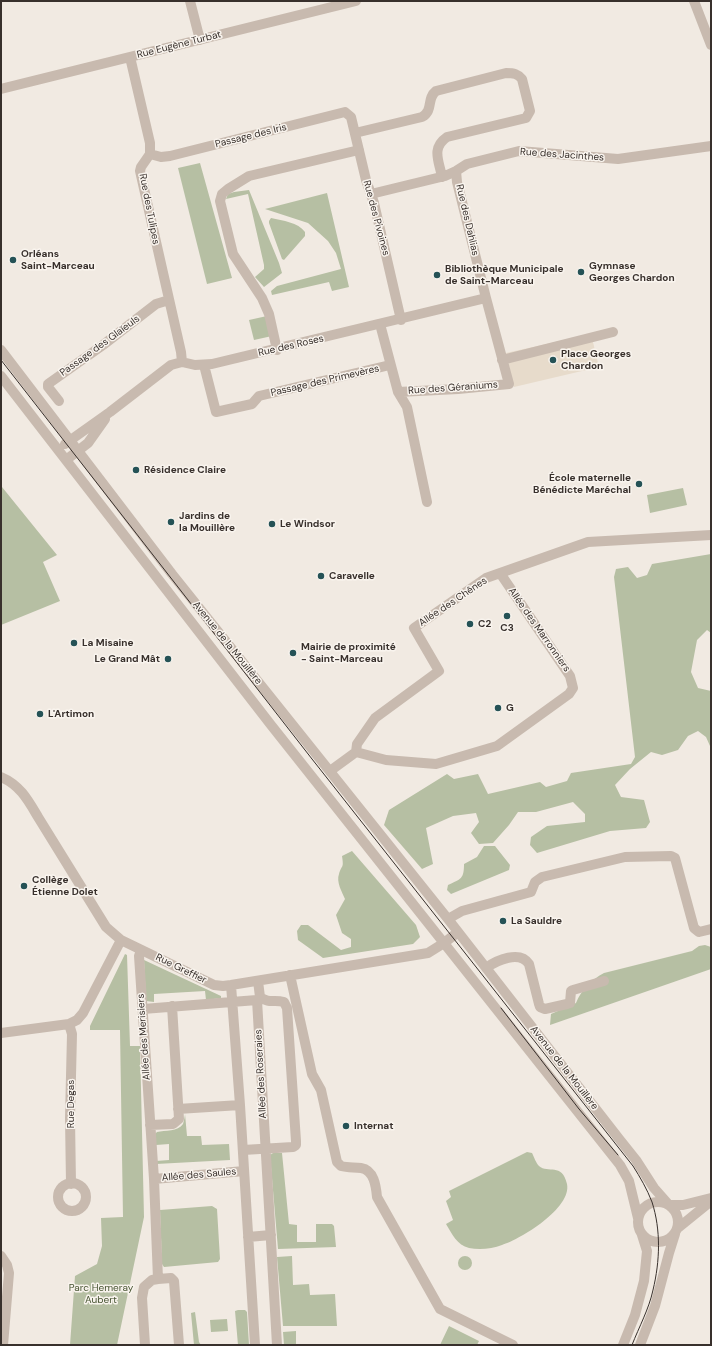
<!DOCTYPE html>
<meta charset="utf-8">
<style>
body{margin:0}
#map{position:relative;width:712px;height:1346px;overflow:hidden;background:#f1eae2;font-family:"DM Sans",sans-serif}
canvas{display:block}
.frame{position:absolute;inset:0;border:2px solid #38302c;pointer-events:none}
</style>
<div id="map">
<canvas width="712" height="1346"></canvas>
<div class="frame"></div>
</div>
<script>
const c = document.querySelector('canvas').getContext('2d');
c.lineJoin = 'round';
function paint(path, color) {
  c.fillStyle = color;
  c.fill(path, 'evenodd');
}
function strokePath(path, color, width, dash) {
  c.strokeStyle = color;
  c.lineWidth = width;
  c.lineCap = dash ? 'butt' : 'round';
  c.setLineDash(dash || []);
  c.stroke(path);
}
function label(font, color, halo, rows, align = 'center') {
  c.font = font + ' "DM Sans",sans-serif';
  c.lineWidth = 3;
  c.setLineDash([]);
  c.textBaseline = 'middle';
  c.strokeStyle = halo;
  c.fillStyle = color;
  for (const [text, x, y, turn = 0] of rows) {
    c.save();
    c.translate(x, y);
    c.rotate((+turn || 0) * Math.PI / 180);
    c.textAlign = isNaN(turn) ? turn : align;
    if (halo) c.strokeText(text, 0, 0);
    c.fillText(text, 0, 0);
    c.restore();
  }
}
const green = new Path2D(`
 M200,163L232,278L207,284L178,168Z
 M249,190L279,263L282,273L264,287L255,277L264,269V265L248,194L226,199L228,194L234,192Z
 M327,193L349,287L332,291L329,282L272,295L271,291L277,286L341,269L336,253L328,241L308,223L265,209Z
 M271,218C283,221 298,222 305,232V236L284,260L282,259L269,223V221Z
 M267,316L272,336L254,340L249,320Z
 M1,481L2,487L57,555L43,562L60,601L1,625Z
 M683,488L687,505L650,513L647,495Z
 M711,554V633L707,630L697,640L691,672L698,688L711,691V746H710L706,737L698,731L688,736L678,750L662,755L651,752L630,769L615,785L621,797L644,800L650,822L646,828L610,831L537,853L530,845L531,837L547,826L585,822V814L573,802L536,812H518L509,825L493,843L479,844L471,833L479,822L476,813L453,816L426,828L433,864L422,869L384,825L389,810L447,774L454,779L478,774L488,794L540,782L546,787L567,781L571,773L631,764L635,757L614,577L616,569L628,567L637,578L647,575L652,564Z
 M484,846H495L510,865L509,870L451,894L447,890L448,885C461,879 464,879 464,864L477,857Z
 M352,851L416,925L420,937L413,944L323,958L298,940L297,931L301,925H308L341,950L351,947V939L342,933L336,915L345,899C342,892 336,882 339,874C342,864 344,869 342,856Z
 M705,945L711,947V969L550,1025L551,1014L576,1003C581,990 592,979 604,973L692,951L699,946Z
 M125,954L127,955L130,1046H140L144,1217L117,1345H70L75,1276L97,1264L102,1246L101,1218L123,1217L120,1030H90V1026Z
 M144,960L221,996V998L206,1000L205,991L154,994V1002L146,1001Z
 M185,1114L187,1136H201L202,1145L229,1144L230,1160L156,1164V1161L169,1160V1144L156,1145L155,1134L157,1132C165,1130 178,1132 183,1124C184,1121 185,1116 185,1114Z
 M527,1152L532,1153C534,1157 536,1163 539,1166C548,1174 562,1162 567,1184C572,1208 521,1239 502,1245C492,1249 479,1250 469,1248C457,1245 452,1234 446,1224L453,1220L446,1201L451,1197L449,1191Z
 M273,1153H282L289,1224L297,1225V1242H316V1224H332L334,1226L336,1247L278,1249L270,1155Z
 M212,1206L217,1209L220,1259L218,1262L164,1267L162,1264L160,1210Z
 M292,1256L293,1285L309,1284L310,1295L335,1294L337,1326H283L277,1257Z
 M458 1263a7 7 0 1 1 14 0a7 7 0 1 1-14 0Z
 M238,1310H245L247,1312L249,1345H238L235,1311Z
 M195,1312L199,1342L201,1345H194L191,1313Z
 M227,1319L228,1331L211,1332L210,1320Z
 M449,1326L479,1341L477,1345H440Z
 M296,1331V1345H284L283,1332Z`);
const plaza = new Path2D(`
 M591,334L599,367L514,387L506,353Z`);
const minor = new Path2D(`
 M190,1L200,40
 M694,1L711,45
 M130,57L150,143V154L141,167L140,171L181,352L182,362
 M1,89L356,1
 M355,133L422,117C434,110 426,99 436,91L506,73C514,73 518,74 522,79L530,111L526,118L447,137C431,148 439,161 442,177
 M150,154L161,157L170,156L345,112L351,117L366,180L374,203L401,320
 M371,194L445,176L456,171L467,164L519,151L618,159L711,146
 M380,324L398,392L407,407L427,502
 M1,350L172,574L448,919L620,1140L636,1160L654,1188L669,1205
 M277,350L269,314L262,298L233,254L220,201L222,194L228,189L249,176L359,150
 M502,360L613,332
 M204,365L216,412L252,404L259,396L390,365
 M1,376L271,725L620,1165L629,1181L638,1218
 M398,392L458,389L509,384L486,298L457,182L456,171
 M59,401L48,387V384L103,345L156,304L169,300
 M65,444L110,412L171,365L182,362L195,365L212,364L486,298
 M66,460L88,443L105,419
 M356,752L386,760L436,764L497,746L569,694L573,688L570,676L500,573
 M330,771L356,752L357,744L375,718L439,671L414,628L486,578L588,542L711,535
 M1,777C20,785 28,800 38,817L106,927L121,940L214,985L223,986L231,985L428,953L444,943L458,932
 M448,919L462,911L531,892L535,882L542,877L625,857L671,856L675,858L694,928L699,932L711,929
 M141,950L139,956L154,1179L158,1279
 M486,968C497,960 520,950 529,964L539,1004L540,1007L545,1009L567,1004L570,1003L571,991L573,990L604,981
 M290,975L312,1074L321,1090L337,1162L341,1166C348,1168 354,1167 361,1168C374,1170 376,1186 377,1197L440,1309L513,1345
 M258,981L260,997L257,1000L277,1345
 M231,985L240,1105L255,1345
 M143,1009L257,1000
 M69,1024L72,1034L70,1118L71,1184
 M1,1033L69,1024L77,1020L83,1013L121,940
 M178,1109L240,1105
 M150,1125L173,1124L179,1119L172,1006
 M243,1150L293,1147L296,1145V1141L287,1008L284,1002C273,999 270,1004 260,997
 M154,1179L244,1171
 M58 1197a14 14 0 1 1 28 0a14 14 0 1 1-28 0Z
 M638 1222a20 20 0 1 1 40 0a20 20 0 1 1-40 0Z
 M669,1205H683L711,1198
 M678,1228L711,1201
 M248,1237L271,1235
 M1,1256L7,1265L9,1273L3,1345
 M145,1345L142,1298L144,1287L152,1280L158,1279L171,1278L174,1281L179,1345
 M623,1345L635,1315L644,1281L647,1251L642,1235
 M640,1345L655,1306L669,1253L675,1234`);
const tram = new Path2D(`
 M1,360L312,759L633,1166C640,1177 647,1189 652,1202C661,1230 660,1261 653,1290C649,1309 639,1327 632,1345
 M501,1008L579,1109L618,1155`);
const markers = [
 [13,260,4,"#255256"],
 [581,272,4,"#255256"],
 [437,275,4,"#255256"],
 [553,360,4,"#255256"],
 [136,470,4,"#255256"],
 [639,484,4,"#255256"],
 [171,522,4,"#255256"],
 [272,524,4,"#255256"],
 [321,576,4,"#255256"],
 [507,616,4,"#255256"],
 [470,624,4,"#255256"],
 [74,643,4,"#255256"],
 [293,653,4,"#255256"],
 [168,659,4,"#255256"],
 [498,708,4,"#255256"],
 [40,714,4,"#255256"],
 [24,886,4,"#255256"],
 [503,921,4,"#255256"],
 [346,1126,4,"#255256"]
];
const streetNames = [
 ["Rue Eugène Turbat",179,45,-14],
 ["Passage des Iris",251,136,-14],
 ["Rue des Jacinthes",562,155,4],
 ["Rue des Tulipes",149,209,79],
 ["Rue des Pivoines",376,218,75],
 ["Rue des Dahlias",467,220,77],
 ["Passage des Glaïeuls",100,346,-36],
 ["Rue des Roses",291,346,-13],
 ["Passage des Primevères",325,381,-13],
 ["Rue des Géraniums",453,388,-4],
 ["Allée des Chênes",453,602,-34],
 ["Allée des Marronniers",539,630,55],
 ["Avenue de la Mouillère",227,643,51],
 ["Rue Greffier",181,969,26],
 ["Allée des Merisiers",144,1037,-94],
 ["Avenue de la Mouillère",564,1068,52],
 ["Allée des Roseraies",261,1074,-93],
 ["Rue Degas",71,1104,-90],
 ["Allée des Saules",199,1175,-5]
];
const poiNames = [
 ["Orléans",21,254],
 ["Saint-Marceau",21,266],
 ["Gymnase",589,266],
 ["Georges Chardon",589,278],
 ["Bibliothèque Municipale",445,269],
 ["de Saint-Marceau",445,281],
 ["Place Georges",561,354],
 ["Chardon",561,366],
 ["Résidence Claire",144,470],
 ["École maternelle",631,478,"right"],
 ["Bénédicte Maréchal",631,490,"right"],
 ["Jardins de",179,516],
 ["la Mouillère",179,528],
 ["Le Windsor",280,524],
 ["Caravelle",329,576],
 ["C2",478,624],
 ["C3",507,628,"center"],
 ["La Misaine",82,643],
 ["Mairie de proximité",301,647],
 ["- Saint-Marceau",301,659],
 ["Le Grand Mât",160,659,"right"],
 ["G",506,708],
 ["L'Artimon",48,714],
 ["Collège",32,880],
 ["Étienne Dolet",32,892],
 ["La Sauldre",511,921],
 ["Internat",354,1126]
];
const parkNames = [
 ["Parc Hemeray",101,1288],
 ["Aubert",101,1300]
];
paint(green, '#b6bfa3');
paint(plaza, '#e7dbcb');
strokePath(minor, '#c8baaf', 10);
strokePath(tram, '#38302c', 1);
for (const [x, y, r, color] of markers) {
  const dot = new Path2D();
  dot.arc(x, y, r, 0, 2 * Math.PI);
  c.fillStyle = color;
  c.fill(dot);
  strokePath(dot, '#f9f4ee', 1.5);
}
label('10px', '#38302c', '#f9f4ee', streetNames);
label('bold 10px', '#38302c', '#f9f4ee', poiNames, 'left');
label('10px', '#475432', '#f9f4ee', parkNames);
</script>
